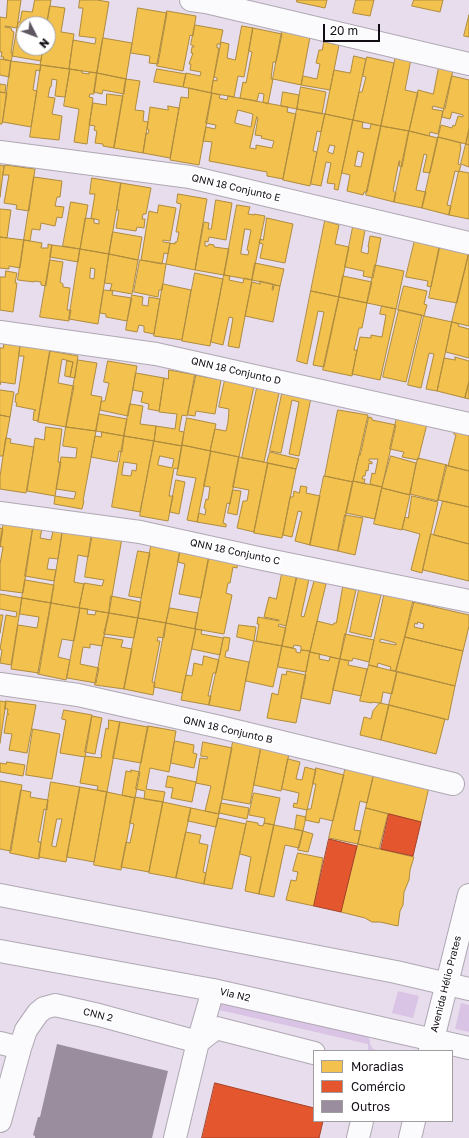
<!DOCTYPE html>
<meta charset="utf-8">
<style>
body{margin:0}
#map{position:relative;width:469px;height:1138px;overflow:hidden;background:#e7ddec;font-family:"Golos Text",sans-serif}
canvas{display:block}
.legend{position:absolute;left:313px;top:1050px;width:140px;height:72px;box-sizing:border-box;background:#fff;border:1px solid #a09ea1;margin:0;padding:5px 7px;list-style:none;font-size:12px;color:#120c15}
.legend li{display:flex;align-items:center;gap:8px;height:20px}
.legend b{width:20px;border:1px solid #a09ea1}
.north{position:absolute;left:16px;top:16px;width:40px;height:40px;box-sizing:border-box;background:#fff;border:1px solid #a09ea1;border-radius:50%;rotate:132deg;font-size:11px;font-weight:700;line-height:16px;text-align:center;color:#120c15}
.north::after{content:'';display:block;margin:auto;width:14px;height:18px;background:#5d5560;clip-path:polygon(50% 0,100% 100%,50% 72%,0 100%)}
.scale{position:absolute;left:323px;top:24px;width:57px;height:18px;box-sizing:border-box;border:2px solid #120c15;border-top:0;padding-left:5px;font-size:12px;line-height:14px;white-space:nowrap;color:#120c15;-webkit-text-stroke:3px #fff;paint-order:stroke}
</style>
<div id="map">
<canvas width="469" height="1138"></canvas>
<ul class="legend">
<li><b style="height:11px;background:#f2c14e"></b>Moradias</li>
<li><b style="height:11px;background:#e4572e"></b>Comércio</li>
<li><b style="height:11px;background:#998d9e"></b>Outros</li>
</ul>
<div class="north">N</div>
<div class="scale">20 m</div>
</div>
<script>
const c = document.querySelector('canvas').getContext('2d');
c.lineJoin = 'round';
function paint(path, color) {
  c.fillStyle = color;
  c.fill(path, 'evenodd');
}
function strokePath(path, color, width, dash) {
  c.strokeStyle = color;
  c.lineWidth = width;
  c.lineCap = dash ? 'butt' : 'round';
  c.setLineDash(dash || []);
  c.stroke(path);
}
function label(font, color, halo, rows, align = 'center') {
  c.font = font + ' "Golos Text",sans-serif';
  c.lineWidth = 4;
  c.setLineDash([]);
  c.textBaseline = 'middle';
  c.strokeStyle = halo;
  c.fillStyle = color;
  for (const [text, x, y, turn = 0] of rows) {
    c.save();
    c.translate(x, y);
    c.rotate((+turn || 0) * Math.PI / 180);
    c.textAlign = isNaN(turn) ? turn : align;
    if (halo) c.strokeText(text, 0, 0);
    c.fillText(text, 0, 0);
    c.restore();
  }
}
const green = new Path2D(`
 M398,991L419,996L413,1018L392,1013Z
 M219,1002L368,1036L370,1041V1044L373,1049L384,1051L368,1050V1044L219,1010H218Z
 M461,1003L469,1005V1032L455,1029Z`);
const homes = new Path2D(`
 M8,0H21L17,28L5,26V27L11,28L12,31L14,32L11,53H13L11,61L3,59L4,57H1L2,52H0V17L6,18Z
 M35,0H51L47,23L34,21L33,24H24V48H43L41,61L12,56L18,22H20L22,11L32,12Z
 M80,0H97L109,2L97,73L69,69L73,40L95,44L96,38L79,36L83,8H79Z
 M297,0H327L325,8L297,2Z
 M356,0H374L370,16L353,13Z
 M414,0H443L440,12L412,6Z
 M50,6L65,8L61,32L74,34L69,69L40,65L43,48H48V24H47Z
 M138,8L167,13L158,64L149,63L150,56L131,53Z
 M167,11L196,16L193,36L190,35L183,71L157,66Z
 M469,15V37L464,36Z
 M195,25L223,30L220,44H217V48H219L211,93L183,87L186,73L200,76L201,72L190,70L191,64H189L193,53H191L192,47H194V46L191,45Z
 M242,26L253,28L244,77L238,76L234,97L211,93L213,80L217,81V78L214,77L221,42L229,44L227,58L235,60Z
 M253,28L282,34L276,62H273L271,79H273L268,104L263,102L264,94L259,93L257,101L240,98L243,82L246,83L252,52L249,51Z
 M282,31L310,37L301,85L273,79Z
 M103,38L132,43L126,79L97,73Z
 M324,42L339,45L330,90L301,85L303,76L317,79L320,64L316,63L319,50H322Z
 M354,56L366,59L353,120L325,114L334,70L350,73Z
 M396,56L411,59L405,90L418,93L409,131L381,126Z
 M367,57L394,63L381,126L353,120L359,92H362L366,77L363,76Z
 M0,59L11,61L9,77L0,75Z
 M11,61L41,65L40,71L36,70L33,90L37,91L31,127L3,122Z
 M41,65L70,69L65,97L55,96L57,80L52,79L51,87H50L48,97L55,98L52,114L62,116L59,140L30,137Z
 M439,67L453,70L445,109L433,106L432,109L443,111L438,134L430,132L429,136L409,131L418,90L433,94Z
 M70,69L82,71V73L89,74V72L97,73L94,94H90L89,97L93,98L87,144L74,142L79,109L64,106Z
 M157,69L186,74L183,87L154,82Z
 M97,73L126,79L124,94L103,90L102,94L94,92Z
 M452,76L469,80V129L466,144L438,137L441,125L452,128L453,125L455,126L458,116L463,117V115L452,112L450,119L442,117Z
 M126,79L140,81L135,110L144,111L143,121L148,122L143,153L114,148Z
 M0,84L6,85L5,93L0,92Z
 M301,87L326,92L322,114L297,109Z
 M189,88L212,93L199,165L170,160L181,97L188,98Z
 M0,92L7,93L2,124H0Z
 M283,92L299,95L297,109L281,106Z
 M212,93L220,95L219,98L227,100L228,96L288,107L287,112L296,114L283,179L267,176V172L209,161L212,142L203,141L206,127L215,129L216,125L206,123ZM238,110L253,114L251,127L235,123ZM257,117L258,118L255,135L262,136L261,138L274,141L272,148L256,145V149L250,148Z
 M107,94L123,96L114,148L103,146V144L95,143L97,131L94,130L95,126L89,125L93,103L106,105Z
 M168,106L179,108L170,158L143,153L146,133L148,134L149,130L147,129L150,107L168,110Z
 M297,109L325,114L321,132L317,131L313,151L317,152L310,186L283,180Z
 M325,114L353,120L338,190L334,189L335,184L327,183L331,163L326,162L321,186L311,184ZM330,145L335,146L333,154L328,152Z
 M353,120L363,122L362,128L370,129L371,124L381,126L367,192H364L363,195L347,191L350,175L342,173ZM358,151L364,153L361,167L355,166Z
 M381,126L409,131L402,167L399,166L400,161H399L393,191L396,193L394,202L366,195Z
 M469,129V145L466,144Z
 M409,131L438,138L430,173L423,172L427,155L424,154L416,190L426,192L422,208L394,202Z
 M438,137L461,143L460,146L461,147L458,164L461,165L459,172L455,171L447,205L451,206L449,215L422,208Z
 M466,144L469,145V167L461,164Z
 M0,165L4,166L0,197Z
 M5,165L35,169L29,211L16,209L17,205L4,203L9,175H3Z
 M459,171L469,173V219L449,215Z
 M34,177L62,181L60,197H57L55,206L64,207L62,218L57,217L55,226L41,223L40,230L32,229L30,241L24,240Z
 M92,178L121,183L109,254L80,249L85,218L94,219V223L99,224V220L91,218L95,194H90Z
 M121,183L151,188L146,214H143L142,219H145L144,228L137,227L136,231L116,228L119,210H117Z
 M178,194L207,199L195,270L166,264L170,243L175,244V242H177L179,232H176L181,204L177,203Z
 M216,200L232,203L226,240L209,237L208,242L205,241V246H208L209,244L214,245V247L229,249L224,275L195,270L204,222L209,223L208,229H211Z
 M71,202L88,205L80,249L63,246Z
 M159,205L176,208L170,241L163,240V242L170,243L168,254L164,253L162,264L141,260L149,211L157,213Z
 M237,205L250,207L248,214L254,215V214L265,216L252,280L224,275ZM245,229L251,230L247,250L249,251L248,255L241,254Z
 M0,209L11,210L7,238L0,237Z
 M267,218L293,224L285,263L260,258L263,244L259,243L260,239L263,240Z
 M325,221L339,225L335,244L349,247L339,297L311,291Z
 M353,227L365,230L361,252L368,254L369,247H368L370,236L381,238L373,278L363,276L364,271H363L345,267Z
 M113,232L142,237L138,260L109,254Z
 M0,237L24,240L20,268L9,266V269L0,268Z
 M24,240L42,243L41,248H48V244L52,245L46,286L41,285V282L34,281V282L18,280Z
 M415,240L440,246L431,287L427,286L428,281L406,277Z
 M440,244L469,252L457,303L429,298Z
 M52,245L80,249L78,262L50,257Z
 M80,249L109,254L98,324L69,319ZM91,268L95,269L94,279L90,278Z
 M469,252V326L452,322Z
 M109,254L138,260L132,294L110,290L112,284L105,283Z
 M50,260L63,262L60,282L63,284V287L70,288L67,310H71L69,321L40,317Z
 M140,260L166,264L162,290H159L158,297L134,292Z
 M255,263L284,269L280,286L252,280Z
 M375,265L404,271L396,309L367,303Z
 M6,271L17,273L15,283H17L13,312L0,310V277H5Z
 M195,273L223,279L210,346L182,341Z
 M224,275L230,276L229,280L243,283L244,278L252,280L239,348L228,346L233,318L229,317L223,345L211,342Z
 M343,276L372,282L367,303L339,297Z
 M260,281L273,284L272,290H273L274,285L280,286L273,322L245,316L252,282L260,284Z
 M163,284L191,290L182,340L154,336Z
 M404,286L427,291L424,304L427,305L424,316L398,310Z
 M104,290L113,291L112,295L132,298L127,321L106,317V314L100,313Z
 M311,291L339,297L324,367L313,365L324,312L318,311L307,364L297,361Z
 M132,295L143,297L142,305L148,306L149,297L160,299L154,334L144,332V326L139,325L137,332L126,330Z
 M339,297L367,303L362,328H359L354,350H357L352,376L323,370Z
 M382,306L396,309L380,380L352,374L360,337L371,338V335L382,337L386,315L380,314Z
 M399,310L422,315L406,382L383,377Z
 M424,316L452,322L437,391L426,389L434,354L429,353L421,388L408,385Z
 M452,322L459,324L458,326L469,329V358L446,352Z
 M21,341L51,346L38,421L33,420L34,411L36,410L16,406L17,403L15,402L16,394H18L24,356H19Z
 M4,344L20,346L15,384L1,382L0,385V348H3Z
 M50,351L78,356L75,378L70,377L73,362L62,359L58,383L74,386L66,427L38,422Z
 M455,357L469,361V382L465,398L437,391L444,358L455,360Z
 M78,360L97,363L91,395L102,397L96,431L66,427Z
 M67,361L73,362L70,377L65,376Z
 M108,361L137,366L128,416L100,410L101,401H105L109,383L104,382Z
 M169,370L196,375L187,416L182,415L179,431L184,432L182,446L154,441L156,426L175,429L177,414L159,412L164,378L168,379Z
 M136,373L164,378L159,411L148,409L149,404L141,402L143,392L133,390Z
 M195,375L221,380L215,414L196,411L195,416L188,415Z
 M225,380L254,386L239,457L210,451L215,429L226,431L228,422L229,409L219,407Z
 M469,382V399L465,398Z
 M257,388L279,393L264,462L242,458Z
 M0,390L14,392L10,417L0,415Z
 M282,394L311,398L299,456L289,454L299,402L292,400L281,453L270,451Z
 M130,404L143,406L140,424L156,426L154,441L124,436Z
 M338,410L368,415L353,482L325,476Z
 M99,414L127,419L124,436L96,431Z
 M0,415L10,417L3,456H0Z
 M369,417L372,418V420L396,425L382,487L370,484L372,473L375,474L378,459H369V461L372,462V464L369,463L368,471L366,470L365,476H363L362,479H365L364,483L366,484L353,481L359,455H360Z
 M397,417L427,424L418,460L402,457L404,452L390,449Z
 M187,418L216,424L210,451L182,445Z
 M46,427L62,429L58,462H61L55,496L27,491L35,438L44,440Z
 M66,427L96,431L83,501H84L82,509L54,504L55,496L74,499L76,492L56,489L61,457L76,458L77,448L63,446Z
 M454,431L469,434V471L448,466L456,435L454,434Z
 M102,432L124,436L122,452L119,451L117,462L91,457L95,436L101,437Z
 M124,436L154,441L140,512L112,507ZM124,462L137,464L136,471L132,470L131,476L122,475Z
 M6,438L11,439L10,443L34,447L26,493L0,489V477Z
 M154,441L182,446L178,469L174,468L169,496H173L168,521L140,516ZM160,456L174,459L172,468L158,465Z
 M182,445L211,451L197,522L187,520L196,478L177,475Z
 M211,451L239,457L230,504L227,503L223,523L226,524V527L197,522L199,513L205,515L206,509L204,508L206,499L208,500L210,487L204,486Z
 M270,452L299,459L296,469L267,463Z
 M391,456L416,463L410,495L382,488Z
 M239,457L268,463L254,532L237,528L243,501H247L249,490L233,487Z
 M418,458L447,465L438,501L410,494Z
 M268,463L296,469L282,538L254,533Z
 M446,465L469,471V507L438,500Z
 M324,476L353,482L338,551L310,545Z
 M176,480L185,482L179,514L170,512Z
 M353,481L382,487L375,519L346,513Z
 M301,486L307,487L306,493L320,496L310,545L295,541L302,512L298,511L292,537L283,535L290,497H293L294,491L299,493Z
 M382,488L410,495L402,530L374,524Z
 M233,490L241,491L237,515L228,513Z
 M412,496L438,502L422,573L411,570L420,534L402,529L405,517L408,518Z
 M443,501L469,507V544L434,535Z
 M345,515L363,518L355,555L338,551Z
 M4,521L33,526L23,593L0,590V564L3,547L0,546Z
 M0,528L3,529L0,547Z
 M33,528L42,529L40,538L51,540L53,531L62,532L58,559L49,558L47,569L56,570L54,581L25,576Z
 M63,531L92,536L88,557L78,555L74,582L84,584L79,608L51,603Z
 M92,533L122,538L109,613L79,608L84,583L102,586L104,580L85,577Z
 M431,534L469,544V581L423,570Z
 M151,546L180,551L166,623L138,618Z
 M138,551L150,553L141,598L129,596Z
 M180,551L209,557L201,598L179,594L185,564L178,562Z
 M209,557L238,562L237,568L233,567L230,583H228L226,593L232,595L224,634L195,629Z
 M282,574L297,576L286,626L279,624L278,626L286,628L282,646L256,641L259,624H257L258,617L279,621V620L264,617L269,597L276,599Z
 M297,576L309,579L301,616L304,617L314,581L326,584L310,651L301,650V646L294,645L293,648L282,646Z
 M25,580L54,585L51,603L22,598Z
 M343,587L356,590L340,659L310,652L317,621L333,625L334,623H336Z
 M359,590L381,595L371,637L350,632Z
 M385,591L415,598L396,671L390,670L391,667L378,663L377,667L369,665ZM381,639L396,643V645L380,642Z
 M0,594L22,598L11,665L0,663L2,650L0,649L6,615L16,617L17,612L0,609Z
 M111,596L141,602L138,618L109,613Z
 M22,598L51,603L39,673L11,669L18,625L37,628L39,617L20,614Z
 M413,602L469,615V626L463,651L405,637ZM418,622L424,624L423,629L414,627L415,623L417,624Z
 M51,603L80,608L74,641L62,639L58,657L70,660L66,680L38,674Z
 M80,608L88,609L87,614L95,615L96,611L109,613L102,646L90,644V648L83,647L80,664L99,668L96,683L67,678Z
 M170,608L198,613L195,629L166,623Z
 M109,613L138,618L134,638L104,634Z
 M0,615H3L0,633Z
 M138,618L166,623L164,638L158,637L157,641H160L152,682L155,683L153,695L124,689Z
 M166,623L196,629L182,693L154,687Z
 M239,625L256,627L254,641L237,637Z
 M196,629L202,630L201,634L223,638L220,655L192,649Z
 M345,634L374,640L369,662L353,658L352,661L340,659Z
 M104,637L123,640L121,647L132,649L124,689L95,685Z
 M224,637L230,638L228,651H226L225,657L249,662L240,711L209,705Z
 M405,637L463,651L455,686L396,671Z
 M254,641L282,646L273,687L246,681Z
 M282,646L296,649V652L300,653L301,650L310,651L306,672L278,667Z
 M310,652L320,654L319,659L329,661L330,657L340,659L330,704L301,698Z
 M204,656L219,660L216,673H213L208,696H211L209,705L181,700L186,675L192,676L194,663L202,665Z
 M340,659L349,661L348,665L367,669L361,696L333,690Z
 M369,665L397,672L392,694L383,692L381,703H379L372,702V703L360,701Z
 M287,671L306,675L296,723L267,718L272,693L278,695L282,674L286,675Z
 M397,672L455,686L448,720L389,705Z
 M0,701L6,702L0,743Z
 M6,701L36,705L27,753L9,750L12,734L4,733L7,715L9,714H7L8,709H5Z
 M380,703L389,705L381,740L360,735L364,717L371,719L373,711Z
 M389,705L445,719L436,754L381,740Z
 M64,710L92,715L85,757L60,753L66,720L62,719Z
 M92,716L102,718L95,754L85,752Z
 M109,720L120,722L107,792L97,790L98,786L80,783L85,756L101,758L102,755H101L106,728L108,729Z
 M120,722L148,727L141,763L113,758Z
 M148,726L176,731L169,772L150,768L146,789L165,792L163,802L144,799L145,791L136,789Z
 M33,729L60,734L52,779L26,775Z
 M175,741L194,745L193,753L197,754L194,768L171,763Z
 M203,742L232,748L219,814L205,811L211,786L196,783L200,758L207,759L208,757L201,756Z
 M233,742L261,747L250,804L222,799Z
 M261,748L289,754L281,791L254,785Z
 M288,759L300,762L296,779L302,780L305,767L316,770L307,810L293,807L294,803L297,804L299,793L282,789Z
 M7,762L25,765L23,776L0,772V763L6,764Z
 M346,766L374,773L367,803L360,801L354,830L361,831L358,844L329,838Z
 M316,768L344,775L333,821L320,818L319,823L305,820L307,809H311L316,784H313Z
 M131,770L140,772L135,798L122,795L126,771L131,772Z
 M374,774L429,787L421,822L366,808Z
 M168,776L196,782L192,802L171,798L173,788L166,787Z
 M0,781L22,785L11,851L0,849Z
 M51,782L80,787L66,862L39,857ZM57,819H62L56,847L52,846Z
 M80,787L107,792L94,862L67,857Z
 M21,790L31,792L30,797L48,800L47,810L44,809L38,842H41L39,859L10,853Z
 M107,792L135,798L121,870L94,865Z
 M254,793L280,798L274,825L264,823L265,818L249,815Z
 M135,797L163,802L149,872L121,867L126,842L130,843L134,824L130,823Z
 M163,802L191,808L176,878L149,873Z
 M221,803L249,808L247,819L219,813Z
 M191,808L219,814L216,827L188,821Z
 M366,808L388,814L379,849L358,844Z
 M297,815L306,817L303,831L295,829Z
 M218,818L246,824L232,889L204,884Z
 M247,821L258,823V825L263,826L264,823L274,825L259,894L245,891L251,857L240,854Z
 M274,825L303,831L299,848L285,845L274,897L259,894Z
 M303,831L313,834L308,852L298,850Z
 M186,832L201,835L199,843L208,845L203,872L206,873L204,884L176,878Z
 M358,844L414,857L410,870L409,880L404,892L403,905L400,911L398,926L380,922H372L365,918L341,912Z
 M298,853L323,858L314,906L286,900L291,880L296,881L298,872L293,871Z`);
const shops = new Path2D(`
 M389,814L421,822L413,856L381,849Z
 M329,839L357,846L341,912L314,906Z
 M215,1083L314,1108V1121H323L319,1138H202Z`);
const building = new Path2D(`
 M57,1044L168,1071L152,1138H35V1136L33,1135L38,1117H40Z`);
const minor = new Path2D(`
 M191,0L206,2L469,64
 M0,152L190,177L469,243
 M0,332L156,354L469,424
 M0,513L140,532L263,559L469,601
 M0,684L78,695L220,727L453,784
 M0,1043L20,1048L0,1121
 M20,1048L26,1030L38,1013L44,1008L55,1005L99,1015L198,1042L216,1028L314,1053
 M175,1138L198,1042L213,990
 M358,1138L362,1121`);
const secondary = new Path2D(`
 M0,895L396,972L469,989
 M0,951L213,990L469,1048`);
const primary = new Path2D(`
 M430,1051L469,895
 M410,1138L414,1121`);
const streetNames = [
 ["QNN 18 Conjunto E",236,188,13],
 ["QNN 18 Conjunto D",236,371,13],
 ["QNN 18 Conjunto C",235,552,12],
 ["QNN 18 Conjunto B",228,730,13],
 ["Avenida Hélio Prates",446,984,-76],
 ["Via N2",235,995,13],
 ["CNN 2",98,1015,14]
];
paint(green, '#dac4e5');
paint(homes, '#f2c14e');
strokePath(homes, '#af8b3d', 1);
paint(shops, '#e4572e');
strokePath(shops, '#a54026', 1);
paint(building, '#998d9e');
strokePath(minor, '#afa8b3', 24);
strokePath(secondary, '#afa8b3', 24);
strokePath(primary, '#afa8b3', 24);
strokePath(minor, '#fbfafc', 22);
strokePath(secondary, '#fbfafc', 22);
strokePath(primary, '#fbfafc', 22);
label('10px', '#120c15', '#fff', streetNames);
</script>
